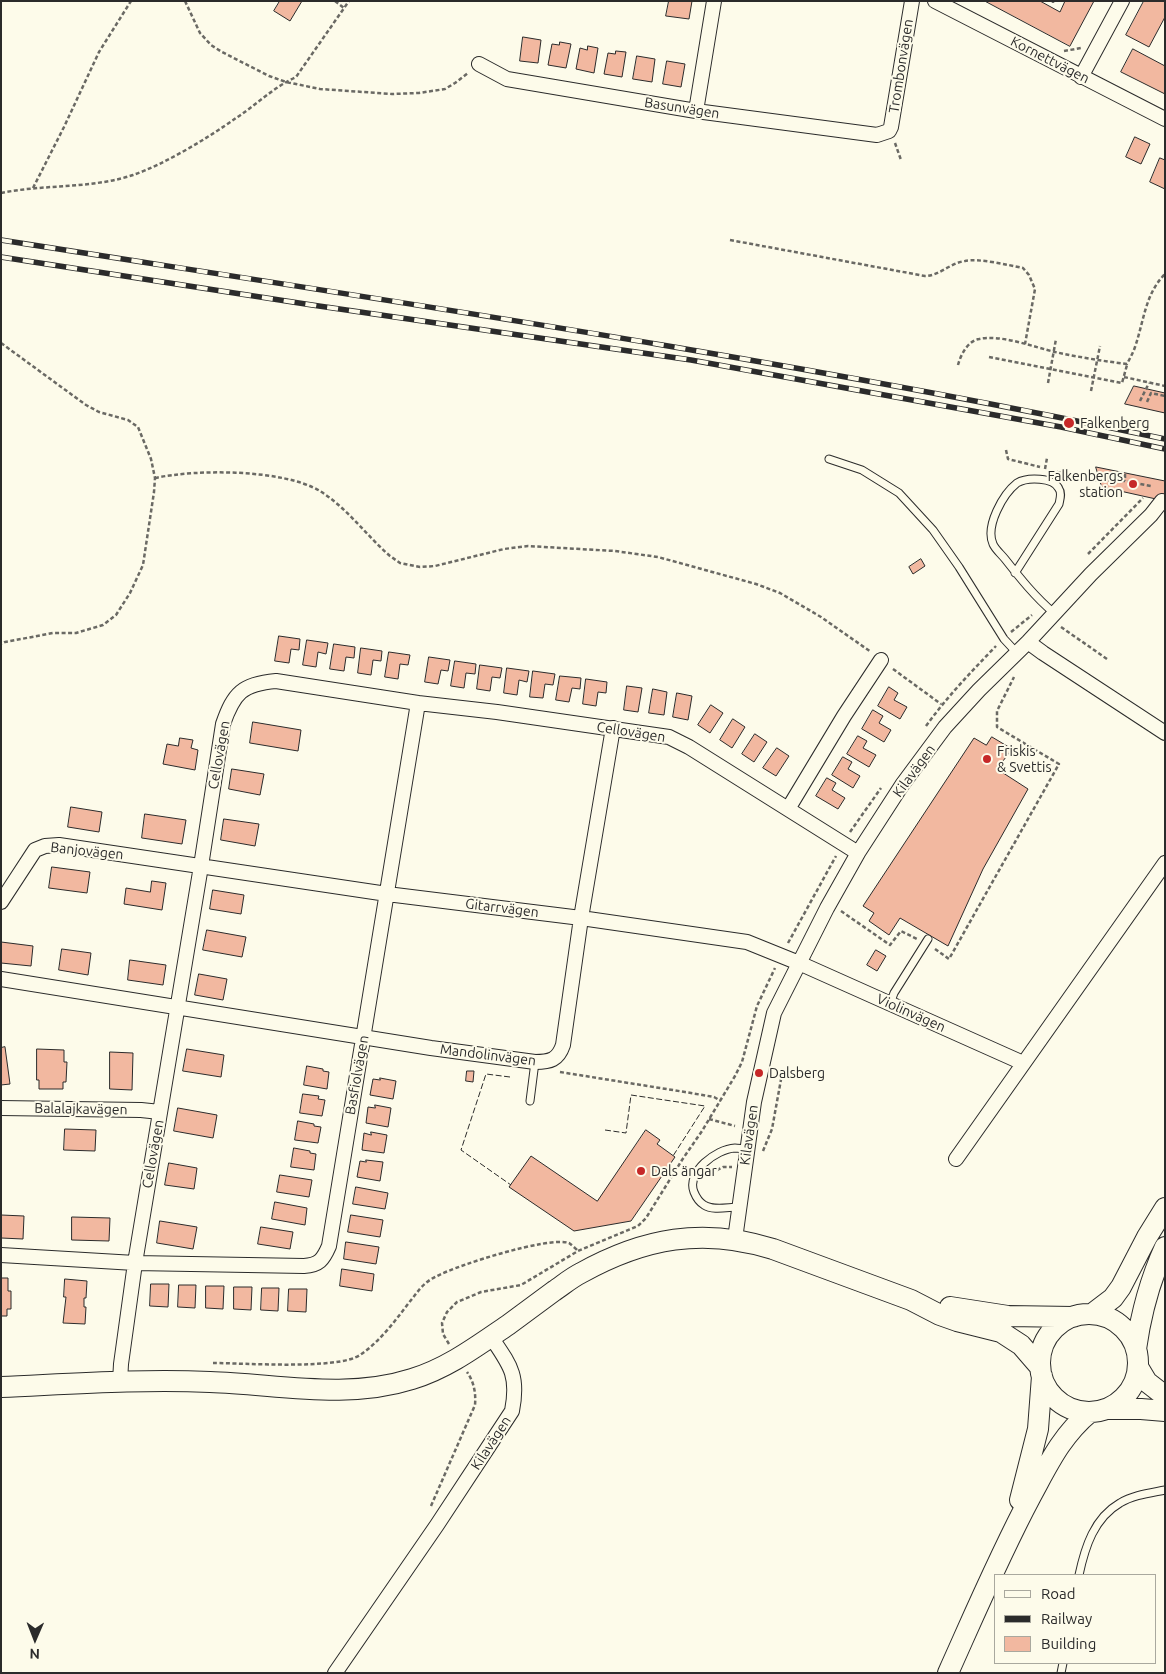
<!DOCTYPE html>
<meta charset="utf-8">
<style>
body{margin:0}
#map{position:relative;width:1166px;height:1674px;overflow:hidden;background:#fdfbea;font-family:Ubuntu,sans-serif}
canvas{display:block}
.frame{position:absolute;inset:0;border:2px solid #2b2b2b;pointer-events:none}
.legend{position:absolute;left:994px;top:1574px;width:162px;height:90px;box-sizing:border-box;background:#fdfbea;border:1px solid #a9a89e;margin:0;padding:6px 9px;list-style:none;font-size:15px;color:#2b2b2b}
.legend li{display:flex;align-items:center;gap:10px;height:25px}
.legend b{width:25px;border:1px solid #a9a89e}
.north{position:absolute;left:10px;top:1614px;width:50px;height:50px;-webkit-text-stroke:4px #fdfbea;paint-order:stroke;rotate:181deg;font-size:14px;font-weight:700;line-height:20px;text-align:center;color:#2b2b2b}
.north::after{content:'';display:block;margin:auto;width:18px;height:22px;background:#2b2b2b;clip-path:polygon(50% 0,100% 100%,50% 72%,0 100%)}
</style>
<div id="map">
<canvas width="1166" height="1674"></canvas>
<div class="frame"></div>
<ul class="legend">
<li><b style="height:6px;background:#fdfbea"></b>Road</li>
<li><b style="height:6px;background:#2b2b2b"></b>Railway</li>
<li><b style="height:14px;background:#f2b8a0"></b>Building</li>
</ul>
<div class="north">N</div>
</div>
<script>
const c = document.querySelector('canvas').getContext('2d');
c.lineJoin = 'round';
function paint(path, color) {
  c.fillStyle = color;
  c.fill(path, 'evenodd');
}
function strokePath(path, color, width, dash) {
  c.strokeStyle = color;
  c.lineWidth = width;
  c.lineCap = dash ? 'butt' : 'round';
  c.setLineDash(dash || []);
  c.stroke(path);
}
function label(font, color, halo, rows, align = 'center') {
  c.font = font + ' Ubuntu,sans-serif';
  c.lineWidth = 4;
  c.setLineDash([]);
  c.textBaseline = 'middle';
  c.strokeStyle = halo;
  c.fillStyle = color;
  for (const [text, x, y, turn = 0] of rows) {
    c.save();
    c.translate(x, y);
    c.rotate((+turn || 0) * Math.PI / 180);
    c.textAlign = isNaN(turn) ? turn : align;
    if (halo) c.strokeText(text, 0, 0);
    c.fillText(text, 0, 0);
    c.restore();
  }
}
const building = new Path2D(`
 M280,1H302L290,21L274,11Z
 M669,1H692L689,19L666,16Z
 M985,1H1040L1060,12L1065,1H1094L1070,46Z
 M1144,1H1165V17L1149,47L1126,35Z
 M523,37L541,40L538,63L520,61Z
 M560,42L571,44L566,68L548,65L552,44L559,45Z
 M588,46L598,48L594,73L576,69L580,48L587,50Z
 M1133,49L1165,66V94L1121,72Z
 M616,51L626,52L622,77L604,74L608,53L615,54Z
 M637,56L655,59L652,82L633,79Z
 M667,61L685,64L681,87L663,84Z
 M1135,137L1150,144L1141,164L1126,157Z
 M1160,158L1165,160V189L1150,182Z
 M1134,386L1165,393V413L1125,404Z
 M1096,467L1165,481V501L1102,487Z
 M921,559L925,566L913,574L909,567Z
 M279,636L300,639L299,650L291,649L289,663L275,661Z
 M307,640L328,643L326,654L318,652L316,667L303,665Z
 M334,644L355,647L354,658L346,657L344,671L330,669Z
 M361,648L382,651L381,661L373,660L371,675L358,673Z
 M389,652L410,655L408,665L400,664L398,679L385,677Z
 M429,657L450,660L448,671L441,670L438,684L425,682Z
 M455,661L476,664L475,674L466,673L464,688L451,686Z
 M480,665L502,668L500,678L492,677L490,691L477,689Z
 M507,668L529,671L527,682L519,680L517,695L504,693Z
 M533,671L555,674L553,685L545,684L543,698L530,697Z
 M560,676L581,678L580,689L572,688L569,702L556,700Z
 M586,679L607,682L606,693L598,692L596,706L583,704Z
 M627,686L642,688L638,712L624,710Z
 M889,687L898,693L894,700L907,707L900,719L878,706Z
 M653,689L667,692L664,715L649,713Z
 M677,693L692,696L688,720L673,717Z
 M711,705L723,713L710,733L698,725Z
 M873,710L883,716L879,723L891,730L884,742L862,729Z
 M733,719L745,727L732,748L720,740Z
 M253,722L301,730L298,751L250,743Z
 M755,734L767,742L754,762L742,754Z
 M858,736L867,741L863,748L876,755L869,767L847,754Z
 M992,737L1012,749L997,769L1028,789L983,869L948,946L900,918L889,935L869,921L874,913L863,906L974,738L986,745Z
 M180,738L193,740L191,748L198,750L195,770L163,764L167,744L178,746Z
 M777,748L789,756L776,776L763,768Z
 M843,757L852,762L848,769L860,776L853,788L832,775Z
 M232,769L264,774L260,795L229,789Z
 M827,778L836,783L832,790L845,798L838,809L816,796Z
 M71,807L102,812L99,832L68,827Z
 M145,814L186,820L182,844L142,838Z
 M224,819L259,824L255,846L221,840Z
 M52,867L90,872L87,893L49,888Z
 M152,881L166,883L162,910L124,904L126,888L150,892Z
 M213,890L244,895L241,914L210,909Z
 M207,930L246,937L242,957L203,950Z
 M1,942L33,946L31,966L1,963Z
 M62,949L91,953L88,975L59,970Z
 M876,950L886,956L877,971L867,965Z
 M130,960L166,965L163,985L128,980Z
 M199,974L227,979L223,1000L195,995Z
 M5,1047L10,1084L1,1085V1048Z
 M37,1049L64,1050V1062H67L66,1082H63V1089H39V1080H37Z
 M187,1049L224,1055L221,1077L183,1071Z
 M110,1052L133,1053L132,1090L110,1089Z
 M307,1066L323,1069V1071L329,1072L327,1089L304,1085Z
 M467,1071H474L473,1082L466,1081Z
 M380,1078L396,1081L393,1099L370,1095L373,1079L380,1080Z
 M303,1094L319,1096L318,1099L325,1100L322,1116L300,1113Z
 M375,1105L391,1108L388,1127L366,1123L368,1107L375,1108Z
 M178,1108L217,1115L213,1138L174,1131Z
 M298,1121L314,1124V1126L321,1127L318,1143L295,1140Z
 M65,1129L96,1130L95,1151L64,1150Z
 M646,1130L660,1140L657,1144L675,1157L631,1221L574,1231L509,1187L531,1156L597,1201Z
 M371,1132L387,1135L384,1153L362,1150L364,1133L371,1135Z
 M294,1148L310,1151V1153L316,1154L314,1170L291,1167Z
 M366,1160L383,1162L380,1181L357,1177L360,1161L366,1162Z
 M169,1163L197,1168L194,1189L165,1185Z
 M280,1175L312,1180L309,1197L277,1192Z
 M356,1187L388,1193L385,1209L353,1204Z
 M275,1202L307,1208L305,1225L272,1219Z
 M1,1215L24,1216L23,1239L1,1238Z
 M351,1215L383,1220L380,1237L348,1232Z
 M72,1217L110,1218L109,1241L72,1240Z
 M160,1221L197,1227L193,1249L157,1243Z
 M261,1227L293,1232L290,1249L258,1244Z
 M346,1242L379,1247L376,1264L344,1259Z
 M342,1269L374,1274L372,1291L340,1286Z
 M1,1278H8V1291H11V1309H7V1316H1Z
 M65,1279L87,1281L86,1298H84V1307H86L85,1324L63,1323L66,1297H64Z
 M151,1284H169L168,1307L150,1306Z
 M179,1285H196L195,1308L178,1307Z
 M206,1286H224L223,1309L206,1308Z
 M234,1287H252L251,1310L234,1309Z
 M262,1288H279L278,1311L261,1310Z
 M289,1289H307L306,1312L288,1311Z`);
const path = new Path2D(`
 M185,1L200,33L211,45L222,52L269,76L286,82L320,89L392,94L419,93L445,89L455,83L468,73
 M335,1L344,8
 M1053,3V1
 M1064,51L1081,48
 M895,143L901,160
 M33,188L64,127L99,52L131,1
 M1,193C45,184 91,189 133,175C165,164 208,138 236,118C256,105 274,87 296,77L349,1
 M730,240L925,276C939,276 950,263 965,261C979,258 1008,265 1023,268L1029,275L1035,289L1025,344
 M1,343L86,405L99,412L128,420L138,427L151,459L155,478L154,492L143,565L130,593L116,615L103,625L76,633H53L5,642L1,644
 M989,357L1122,383L1127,365
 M958,365C961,354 968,341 979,339C1000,334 1034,347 1055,352C1078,357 1102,361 1127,364C1130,358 1133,353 1135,347C1144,321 1145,294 1165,274
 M1124,377L1165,386
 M1048,383L1056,339
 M1091,391L1100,346
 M1140,401L1149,383
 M1147,402L1151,393L1165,396
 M1006,450L1008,459L1040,467
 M1045,469L1047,458
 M1057,472L1095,480L1125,481L1151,486
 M1125,474V481
 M155,478C197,469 283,469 320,491C347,508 366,535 390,556L400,563L420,567L435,566L504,549L528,546L615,551L658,557L756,584L780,593L821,617L871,652
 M1118,481V473
 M1088,554L1143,498
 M1061,627L1107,659
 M1011,632L1032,615
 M893,669L941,704
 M926,726C947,697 971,672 996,646
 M850,832L881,788
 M841,911L890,945L901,931L917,939
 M788,943L836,856
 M935,949L949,959L1059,764L997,727V711L1014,677
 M560,1072L685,1092L714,1097L721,1101
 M709,1119L735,1126
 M763,1151L772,1129L782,1074L779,1075
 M711,1173L723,1167H732
 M449,1344L443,1334L442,1323L447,1312L457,1302L481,1292L521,1285L578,1251L638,1226L646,1218L682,1160L702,1131L735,1076L742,1062L757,1006L775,968
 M213,1363C244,1363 338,1370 360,1355C384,1339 401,1312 419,1290C424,1284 430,1279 437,1276C458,1265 549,1236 569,1243C572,1245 576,1249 578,1251
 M431,1506L475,1405C476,1393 474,1382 467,1372`);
const lane = new Path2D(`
 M829,459L862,470L899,493L933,530L959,567L1004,639L1017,653
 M1015,573L1059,504C1060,499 1062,493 1059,489C1054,477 1027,477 1017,483C1003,494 985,526 993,544C995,549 1001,554 1005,559C1020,578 1035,597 1054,613
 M890,1004L894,993L928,939
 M530,1101L535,1062
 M739,1207C728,1207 713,1211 704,1205C699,1202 696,1197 694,1192C686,1172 716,1149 735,1148C738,1148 743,1149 746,1149
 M1079,1575C1085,1547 1094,1518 1120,1503C1133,1495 1150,1493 1165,1490
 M1061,1673L1063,1663`);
const street = new Path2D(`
 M935,1L1165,119
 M479,64L507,79L696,111L877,135L889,131L891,127L912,1
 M1081,77L1122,1
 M696,111L714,1
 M1028,642L1043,653L1165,733
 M788,809L844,716L881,660
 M1,902L35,850L45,846L59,845L387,894L581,918L747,942L799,963L1023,1063
 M1,979L431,1048L535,1062C550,1062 558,1060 563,1045L581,918L613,728
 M1,1108L141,1110L160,1112
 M956,1159L1165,863
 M735,1239L754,1102L774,1013L827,908L858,853L902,785L945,727L979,690L1028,642L1091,574L1151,515L1162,501
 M1,1255L135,1263L304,1266C319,1265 323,1260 329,1246L418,703
 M120,1382L121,1364L135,1263L201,866L223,724C234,693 242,684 276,681L418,703L497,712L669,737L689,747L858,853
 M335,1673L437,1525L512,1411C519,1375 510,1365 491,1337`);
const secondary = new Path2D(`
 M950,1307L1008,1316L1073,1317
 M1092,1314L1113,1298L1121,1287L1147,1237L1165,1208
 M1040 1363a49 49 0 1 1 98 0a49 49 0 1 1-98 0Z
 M1136,1349C1141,1313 1150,1280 1165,1247
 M1138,1367L1147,1382L1165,1396
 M1,1387C71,1384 140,1379 210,1382C277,1384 346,1400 412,1379C448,1368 477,1346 508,1325C523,1314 538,1303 554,1291C563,1285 571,1278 581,1273C644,1238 703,1227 773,1249L911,1300L940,1315L957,1321L1001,1332L1021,1345L1040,1367
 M1106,1409H1141L1165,1411
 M1020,1500L1038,1429L1042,1376
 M948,1673C975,1613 1000,1554 1031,1496C1048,1465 1061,1436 1090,1412`);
const rail = new Path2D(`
 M1,240C390,301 780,358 1165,439
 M1,257L312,305L691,360L1061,427L1165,449`);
const fence = new Path2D(`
 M510,1077L486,1074L461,1150L511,1185
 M605,1130L626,1133L631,1095L705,1106L673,1156`);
const markers = [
 [1069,423,6,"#c62828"],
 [1133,484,5,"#c62828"],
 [987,759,5,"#c62828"],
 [759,1073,5,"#c62828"],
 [641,1171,5,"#c62828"]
];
const streetNames = [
 ["Kornettvägen",1050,60,27],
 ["Trombonvägen",901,66,-81],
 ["Basunvägen",682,108,9],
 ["Cellovägen",631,732,9],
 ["Cellovägen",219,755,-80],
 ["Kilavägen",914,771,-54],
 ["Banjovägen",87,851,6],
 ["Gitarrvägen",502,908,7],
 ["Violinvägen",911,1013,24],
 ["Mandolinvägen",488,1055,7],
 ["Basfiolvägen",357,1075,-80],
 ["Balalajkavägen",81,1109,1],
 ["Kilavägen",749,1135,-82],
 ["Cellovägen",153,1154,-80],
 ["Kilavägen",491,1443,-57]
];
const poiNames = [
 ["Falkenberg",1080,423],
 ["Falkenbergs",1123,476,"right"],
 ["station",1123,492,"right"],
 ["Friskis",997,751],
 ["& Svettis",997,767],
 ["Dalsberg",769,1073],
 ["Dals ängar",651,1171]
];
paint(building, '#f2b8a0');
strokePath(building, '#2b2b2b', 1);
strokePath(lane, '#2b2b2b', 9);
strokePath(street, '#2b2b2b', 16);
strokePath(secondary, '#2b2b2b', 22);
strokePath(path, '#6a6964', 2.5, [4, 2.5]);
strokePath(lane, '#fdfbea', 7);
strokePath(street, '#fdfbea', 14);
strokePath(secondary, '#fdfbea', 20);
strokePath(rail, '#2b2b2b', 5.5);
strokePath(rail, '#fdfbea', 4, [11]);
strokePath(fence, '#2b2b2b', 1, [6, 2.5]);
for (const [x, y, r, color] of markers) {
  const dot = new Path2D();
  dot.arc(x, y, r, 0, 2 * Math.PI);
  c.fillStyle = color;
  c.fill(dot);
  strokePath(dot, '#fdfbea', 2);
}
label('14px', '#2b2b2b', '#fdfbea', streetNames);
label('14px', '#2b2b2b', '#fdfbea', poiNames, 'left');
</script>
